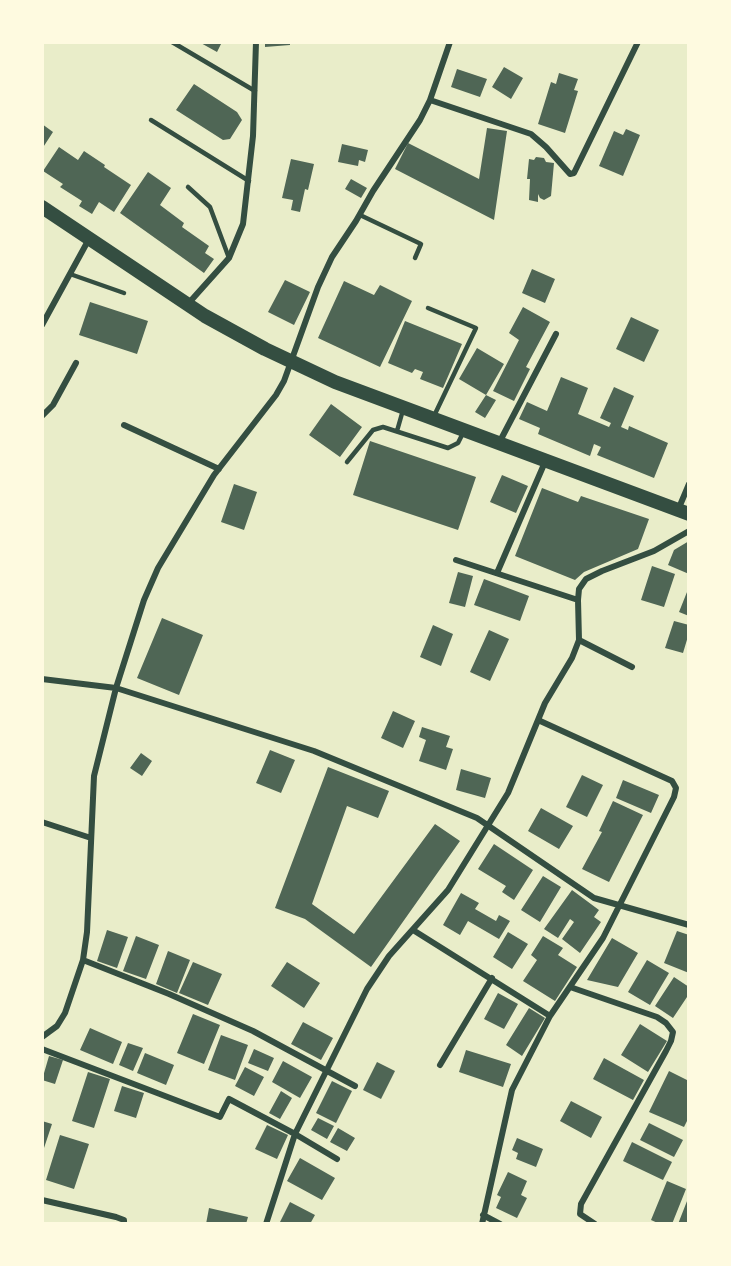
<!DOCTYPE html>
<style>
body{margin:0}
#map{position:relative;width:731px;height:1266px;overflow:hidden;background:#e9edc9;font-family:"Noto Sans",sans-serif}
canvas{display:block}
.frame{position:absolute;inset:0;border:44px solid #fefae0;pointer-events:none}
</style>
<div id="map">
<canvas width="731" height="1266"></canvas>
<div class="frame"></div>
</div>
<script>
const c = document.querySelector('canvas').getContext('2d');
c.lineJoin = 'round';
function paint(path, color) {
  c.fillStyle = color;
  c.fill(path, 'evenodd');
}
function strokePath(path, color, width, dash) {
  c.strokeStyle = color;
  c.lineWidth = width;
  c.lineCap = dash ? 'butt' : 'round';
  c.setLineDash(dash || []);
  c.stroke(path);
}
const building = new Path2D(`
 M199,42H222L217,52Z
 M265,42H290V45L265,47Z
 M504,67L523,78L511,99L492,87Z
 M457,69L487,79L480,97L451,87Z
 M559,73L578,79L574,90L578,91L565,133L538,124L551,82L556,84Z
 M194,84L237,112L242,120L230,139L223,140L176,110Z
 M42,124L53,132L42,149Z
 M487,128L507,131L494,220L395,169L408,143L479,179Z
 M626,129L640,135L623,176L599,166L614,131L623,135Z
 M342,144L368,150L365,162L359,160L358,166L338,162Z
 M59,147L78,160L84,151L105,165L104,167L131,185L114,212L99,202L92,214L79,206L82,201L60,187L63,184L43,171Z
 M536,157L544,158L546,162L554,163L551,196L544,200L540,198L538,194V202L529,200L530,179H527L529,159L534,160Z
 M291,159L314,164L308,190L305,189L300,212L291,210L293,200L282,198Z
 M148,172L171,188L160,205L184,223L182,227L209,246L205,253L214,259L204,273L120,213Z
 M351,179L367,188L361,198L345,189Z
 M532,269L555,279L545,303L522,293Z
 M285,280L310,292L294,325L268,312Z
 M344,281L374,295L380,285L412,301L380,367L318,338Z
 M90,302L148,321L137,354L79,335Z
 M523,307L550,322L526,367L530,369L514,401L493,391L519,340L509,333Z
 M631,317L659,330L644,362L616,349Z
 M405,321L462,344L443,388L420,379L423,372L415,369L412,373L388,363Z
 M477,348L504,364L486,395L496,400L485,418L475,412L486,395L459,379Z
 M561,377L588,388L578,414L609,427L611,423L600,418L614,387L634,396L621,427L628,430L629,426L668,443L654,478L597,455L601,447L594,444L590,456L538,434L540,428L519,419L527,402L547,411Z
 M331,404L362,427L340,457L309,435Z
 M370,441L476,477L458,530L353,495Z
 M502,475L528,486L516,513L490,502Z
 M234,484L257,492L244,530L221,522Z
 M542,488L578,502L581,496L649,519L638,549L584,572L575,580L515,556Z
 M689,541V574L668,565L674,550Z
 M652,566L675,574L664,607L641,600Z
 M458,572L473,576L465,607L449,603Z
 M484,579L529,596L520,621L474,605Z
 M689,587V616L679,612Z
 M162,618L203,635L179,695L137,678Z
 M674,621L689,625V633L683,653L665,648Z
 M433,625L453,634L441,666L420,657Z
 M489,630L509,639L490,681L470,672Z
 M393,711L415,721L403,748L381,738Z
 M422,727L450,736L446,747L453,749L446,770L419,761L426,740L419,737Z
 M270,750L295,760L281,793L256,783Z
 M141,753L152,761L142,776L130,768Z
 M328,767L389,791L378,818L347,806L312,904L354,934L435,824L460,841L371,967L305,919L275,908Z
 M461,769L491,778L485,798L456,790Z
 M582,775L603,785L587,817L566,807Z
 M623,780L659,795L651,813L616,798Z
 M613,801L643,815L609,882L582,869L602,832L599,831Z
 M541,808L573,826L559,849L528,831Z
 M494,844L533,870L514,900L502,892L506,886L478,869Z
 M543,876L561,887L540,922L521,910Z
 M572,890L599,910L594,917L601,922L580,953L562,939L574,922L570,919L558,938L544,929Z
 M461,893L479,903L475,909L496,921L499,915L510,921L499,939L468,921L460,935L443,925Z
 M107,930L128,937L117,968L97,961Z
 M677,931L689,935V973L664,963Z
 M508,932L528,944L512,969L493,957Z
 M136,936L159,945L146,979L123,971Z
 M543,936L563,948L558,955L577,967L555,1001L523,981L537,960L531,955Z
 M612,938L638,953L618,987L587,980Z
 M168,951L190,960L177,993L156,984Z
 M647,960L669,973L650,1005L628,992Z
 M193,962L222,974L208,1005L179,993Z
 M287,962L320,983L304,1008L271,986Z
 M674,977L689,987V994L673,1018L655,1006Z
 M498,993L518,1004L504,1029L484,1019Z
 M529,1008L545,1018L522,1056L506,1045Z
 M193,1014L220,1025L204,1064L177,1053Z
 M303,1022L333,1038L321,1060L291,1044Z
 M640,1024L667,1041L648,1072L621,1055Z
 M90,1028L122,1042L113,1064L80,1050Z
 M221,1035L248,1045L235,1080L208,1070Z
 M128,1043L143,1048L133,1071L119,1065Z
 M254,1049L274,1058L268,1071L248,1063Z
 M466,1050L511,1064L503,1087L459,1072Z
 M145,1053L174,1065L166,1085L137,1073Z
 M49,1056L63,1060L55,1084L42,1080Z
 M604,1058L644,1080L633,1100L593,1079Z
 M283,1061L312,1077L300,1098L272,1082Z
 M377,1062L395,1071L381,1099L363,1090Z
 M245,1067L264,1077L254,1096L235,1086Z
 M669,1071L689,1081V1120L688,1119L684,1127L649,1112Z
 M88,1072L110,1079L94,1128L72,1121Z
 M332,1081L352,1091L336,1123L316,1113Z
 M122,1086L144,1093L136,1118L114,1111Z
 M281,1091L292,1098L280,1119L269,1113Z
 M571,1101L602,1117L591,1138L560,1121Z
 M318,1118L334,1126L327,1139L311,1130Z
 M42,1121L52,1124L42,1154Z
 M649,1123L683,1140L674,1157L640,1140Z
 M267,1125L288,1135L277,1159L255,1149Z
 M338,1128L355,1138L347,1151L330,1142Z
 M60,1135L89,1144L74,1189L46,1180Z
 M517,1138L543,1149L536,1167L516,1159L518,1153L512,1150Z
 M632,1142L672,1162L663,1180L623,1161Z
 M300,1158L335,1178L322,1200L287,1181Z
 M508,1172L527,1181L521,1195L527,1198L517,1218L496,1208L501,1197L497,1195Z
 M667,1181L686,1189L672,1224H660L651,1220Z
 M689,1196V1224H678Z
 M290,1202L315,1215L310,1224H279Z
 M209,1208L248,1217L246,1224H206Z`);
const service = new Path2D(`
 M172,42L255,91
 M151,120L249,181
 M188,187L210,207L229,258
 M360,215L421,244L415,258
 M70,274L124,293
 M428,308L476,328L434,416
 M397,431L403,410
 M347,462L373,430L383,427L448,448L458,443L463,433`);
const minor = new Path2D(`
 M430,100L531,134L546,147L570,174L574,173L638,42
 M187,305L229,258L243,224L253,136L256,42
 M42,325L89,239
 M42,416L53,405L76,363
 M124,425L219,469
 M499,443L556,334
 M678,510L689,484
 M456,560L578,600
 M497,573L545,462
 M579,640L632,667
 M42,679L116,688L314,751L477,818L594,898L689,925
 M42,822L91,838
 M413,930L550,1016
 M83,960L169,994L253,1031L355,1086
 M570,987L657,1017L666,1023L673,1032L671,1041L666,1051L581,1204L580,1214L595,1224
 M42,1037L57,1026L65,1013L83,960L87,932L94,776L116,688L144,600L158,568L214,475L276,395L284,381L318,287L332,257L356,221L373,191L420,120L430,100L450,42
 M42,1049L220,1117L229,1099L295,1134L337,1159
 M440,1065L492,978
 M42,1200L116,1217L124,1220V1224
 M483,1215L500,1224
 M266,1224L295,1134L367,989L389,956L448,890L508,793L545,703L572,658L579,640L578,600L579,589L586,579L602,571L654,551L689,531
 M482,1224L512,1090L550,1016L603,938L674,797L676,788L672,781L538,720`);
const primary = new Path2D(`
 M42,207L205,316L265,349L335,382L689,514`);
paint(building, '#4f6655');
strokePath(service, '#344e41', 4.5);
strokePath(minor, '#344e41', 6);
strokePath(primary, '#344e41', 14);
</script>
